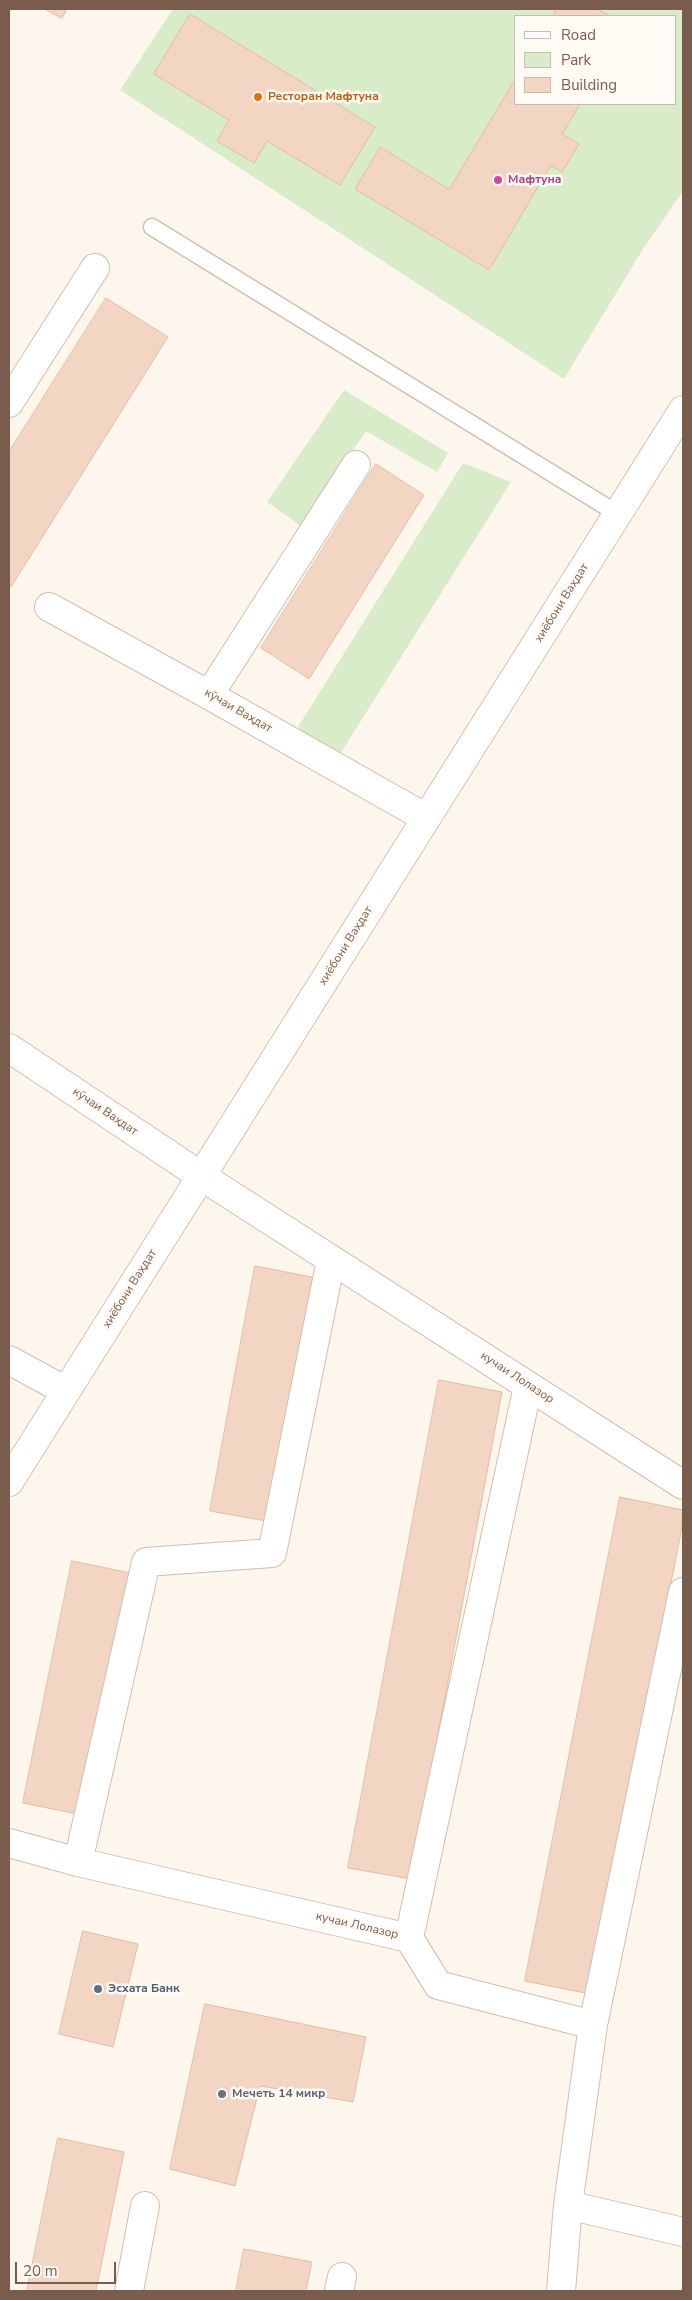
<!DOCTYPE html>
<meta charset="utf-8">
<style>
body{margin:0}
#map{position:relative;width:692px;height:2300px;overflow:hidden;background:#fdf6ec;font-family:"Nunito Sans",sans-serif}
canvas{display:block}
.frame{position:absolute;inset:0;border:10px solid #7a5c4d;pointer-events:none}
.legend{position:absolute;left:514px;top:15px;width:162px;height:90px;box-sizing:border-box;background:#fffaf3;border:1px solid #cabbb1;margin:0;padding:6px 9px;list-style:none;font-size:15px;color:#7a5c4d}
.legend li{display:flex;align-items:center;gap:10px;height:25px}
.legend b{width:25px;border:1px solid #cabbb1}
.scale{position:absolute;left:15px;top:2262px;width:101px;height:22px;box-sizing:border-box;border:2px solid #7a5c4d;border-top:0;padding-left:6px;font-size:15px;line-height:18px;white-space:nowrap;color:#7a5c4d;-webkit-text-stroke:4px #fffaf3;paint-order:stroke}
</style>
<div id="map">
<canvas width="692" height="2300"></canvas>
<div class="frame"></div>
<ul class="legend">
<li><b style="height:6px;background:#fff"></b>Road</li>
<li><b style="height:14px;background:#d8ecc9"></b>Park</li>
<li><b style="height:14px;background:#f3d5c3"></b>Building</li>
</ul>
<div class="scale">20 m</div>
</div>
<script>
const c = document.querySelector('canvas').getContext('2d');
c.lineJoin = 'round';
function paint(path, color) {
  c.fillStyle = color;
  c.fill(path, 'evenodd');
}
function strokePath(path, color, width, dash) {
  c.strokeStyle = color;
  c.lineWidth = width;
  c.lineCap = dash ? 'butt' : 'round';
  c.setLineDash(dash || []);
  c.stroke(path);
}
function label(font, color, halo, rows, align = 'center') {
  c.font = font + ' "Nunito Sans",sans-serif';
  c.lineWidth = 5;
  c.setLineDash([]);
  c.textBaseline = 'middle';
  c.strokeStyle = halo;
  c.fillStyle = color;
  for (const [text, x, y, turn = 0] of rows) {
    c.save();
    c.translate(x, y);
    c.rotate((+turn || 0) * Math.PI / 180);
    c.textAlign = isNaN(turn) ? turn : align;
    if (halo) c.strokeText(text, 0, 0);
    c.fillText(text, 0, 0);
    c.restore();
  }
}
const green = new Path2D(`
 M173,9H683V191L643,249L564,379L120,90ZM516,16H676V104H516Z
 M344,390L448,453L437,472L366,431L301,526L267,502Z
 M463,463L511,482L337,759L298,727Z`);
const building = new Path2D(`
 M45,9H67L62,18Z
 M557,9H597L610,16H553Z
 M190,14L375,127L340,185L267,141L254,163L217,141L229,120L154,74Z
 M516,78V104H580L562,134L579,144L562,172L551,165L489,270L355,189L380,147L449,189Z
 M106,298L168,337L11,587L9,585V452Z
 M376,464L424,495L309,679L261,648Z
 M255,1266L317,1278L272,1522L210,1511Z
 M439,1380L502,1392L411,1879L348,1868Z
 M620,1497L683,1510V1522L590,1994L525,1981Z
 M72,1561L131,1573L82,1815L23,1803Z
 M83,1931L138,1944L113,2047L59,2034Z
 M205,2004L366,2037L353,2102L260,2086L235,2186L170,2169Z
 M58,2138L124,2152L96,2291H27Z
 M244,2249L312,2262L306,2291H236Z`);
const lane = new Path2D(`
 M152,227L618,514`);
const street = new Path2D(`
 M9,403L95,268
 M49,607L209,695L426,818
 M209,695L356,465
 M9,1048L201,1176L683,1485
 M9,1360L66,1391
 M9,1843L78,1862L409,1938L438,1985L593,2025L683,1592
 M78,1862L146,1562L272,1553L331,1260
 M409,1938L528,1386
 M568,2205L683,2232
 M129,2291L145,2206
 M339,2291L342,2277
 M561,2291L568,2205L593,2025`);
const secondary = new Path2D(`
 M9,1482L683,410`);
const markers = [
 [258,97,5,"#e8710a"],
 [498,180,5,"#d1479c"],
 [98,1989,5,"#5c6f8a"],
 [222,2094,5,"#6b7280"]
];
const foodNames = [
 ["Ресторан Мафтуна",268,97]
];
const hotelNames = [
 ["Мафтуна",508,180]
];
const streetNames = [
 ["хиёбони Ваҳдат",562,603,-58],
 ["кӯчаи Ваҳдат",238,711,30],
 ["хиёбони Ваҳдат",346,946,-58],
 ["кӯчаи Ваҳдат",105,1112,34],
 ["хиёбони Ваҳдат",130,1289,-58],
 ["кучаи Лолазор",517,1378,33],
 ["кучаи Лолазор",357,1926,13]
];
const serviceNames = [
 ["Эсхата Банк",108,1989]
];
const worshipNames = [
 ["Мечеть 14 микр",232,2094]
];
paint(green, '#d8ecc9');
paint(building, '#f3d5c3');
strokePath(building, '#e6bba3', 1);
strokePath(lane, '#d1beb0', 19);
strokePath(street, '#d1beb0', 30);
strokePath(secondary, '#d6c0b0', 30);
strokePath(lane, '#fff', 16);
strokePath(street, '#fff', 28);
strokePath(secondary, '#fff', 28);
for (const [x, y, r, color] of markers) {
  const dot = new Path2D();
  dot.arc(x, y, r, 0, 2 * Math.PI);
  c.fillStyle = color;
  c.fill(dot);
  strokePath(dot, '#fffaf3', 2);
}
label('bold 12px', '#c56008', '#fffaf3', foodNames, 'left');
label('bold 12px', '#b23c85', '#fffaf3', hotelNames, 'left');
label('12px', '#7a5c4d', '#fffaf3', streetNames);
label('bold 12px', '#4e5e75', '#fffaf3', serviceNames, 'left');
label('bold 12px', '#5b616d', '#fffaf3', worshipNames, 'left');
</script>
